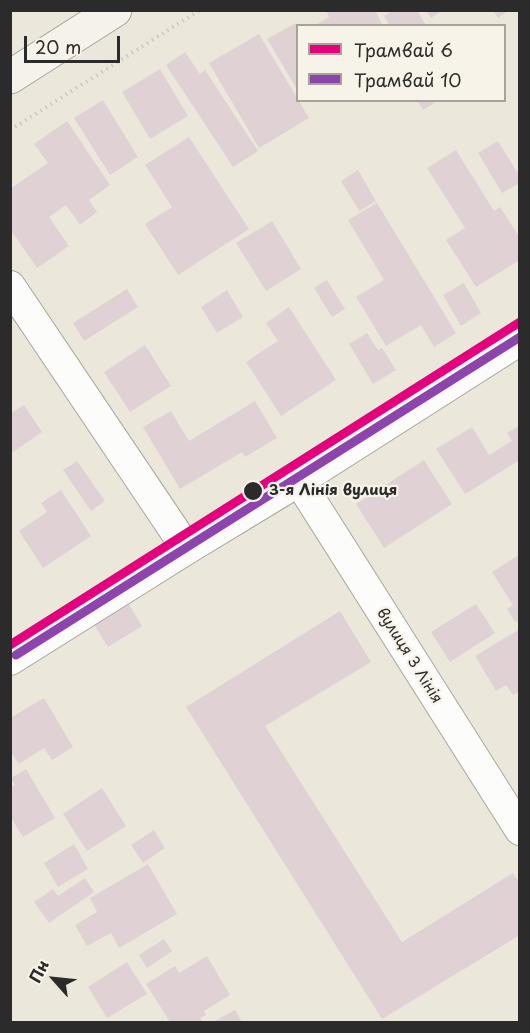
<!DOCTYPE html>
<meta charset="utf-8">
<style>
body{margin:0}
#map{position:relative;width:530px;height:1033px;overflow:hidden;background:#ebe8db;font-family:"Playpen Sans",sans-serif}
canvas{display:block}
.frame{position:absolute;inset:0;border:12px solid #2b2b2b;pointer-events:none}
.legend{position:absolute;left:296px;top:24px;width:210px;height:78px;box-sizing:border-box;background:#f7f3e8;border:2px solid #a5a39c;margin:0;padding:8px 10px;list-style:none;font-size:18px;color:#2b2b2b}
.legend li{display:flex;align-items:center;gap:12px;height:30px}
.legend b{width:30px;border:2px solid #a5a39c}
.north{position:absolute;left:24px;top:949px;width:60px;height:60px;-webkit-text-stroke:4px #f7f3e8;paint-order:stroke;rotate:297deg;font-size:16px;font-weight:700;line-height:24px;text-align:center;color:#2b2b2b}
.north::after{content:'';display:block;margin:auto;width:21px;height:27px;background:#2b2b2b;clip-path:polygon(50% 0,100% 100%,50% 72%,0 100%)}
.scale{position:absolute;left:24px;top:36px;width:96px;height:27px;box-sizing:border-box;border:3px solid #2b2b2b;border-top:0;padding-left:8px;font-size:18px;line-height:21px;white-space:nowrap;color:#2b2b2b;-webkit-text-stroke:4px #f7f3e8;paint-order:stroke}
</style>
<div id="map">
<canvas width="530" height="1033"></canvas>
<div class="frame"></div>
<ul class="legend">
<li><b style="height:8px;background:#e5007d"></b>Трамвай 6</li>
<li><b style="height:8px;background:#8e44ad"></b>Трамвай 10</li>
</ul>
<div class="north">Пн</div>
<div class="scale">20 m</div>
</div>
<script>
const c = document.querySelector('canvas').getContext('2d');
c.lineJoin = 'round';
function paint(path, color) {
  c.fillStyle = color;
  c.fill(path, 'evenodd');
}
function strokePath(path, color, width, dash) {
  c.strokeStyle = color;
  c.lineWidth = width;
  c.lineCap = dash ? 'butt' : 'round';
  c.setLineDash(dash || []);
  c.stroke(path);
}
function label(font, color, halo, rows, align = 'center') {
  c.font = font + ' "Playpen Sans",sans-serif';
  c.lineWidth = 4.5;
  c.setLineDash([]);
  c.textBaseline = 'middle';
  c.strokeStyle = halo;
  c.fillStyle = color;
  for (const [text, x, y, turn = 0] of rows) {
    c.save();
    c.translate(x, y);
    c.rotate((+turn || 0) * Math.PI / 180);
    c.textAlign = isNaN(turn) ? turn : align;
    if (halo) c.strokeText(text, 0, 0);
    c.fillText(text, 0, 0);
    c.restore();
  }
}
const building = new Path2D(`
 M326,10H375L383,26H314L329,17Z
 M394,10H417L426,26H390L384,16Z
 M426,10H443L431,18Z
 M493,10H509L498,18Z
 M296,23L298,26V91L267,39Z
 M259,34L309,118L259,148L209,63Z
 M185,52L200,74L205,70L258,151L233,167L166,65Z
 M160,69L188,116L150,139L122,92Z
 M103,100L138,157L110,175L74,118Z
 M417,100H439L423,110Z
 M67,121L110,185L89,200L97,212L80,225L66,205L49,217L69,246L37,268L10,229V189L48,163L34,144Z
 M189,137L249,229L178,275L145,224L172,207L145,165Z
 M498,141L520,177V183L502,193L478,153Z
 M456,150L494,211L500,207L520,238V260L476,287L446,240L465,228L427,168Z
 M358,170L376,201L359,211L341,181Z
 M377,203L456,333L434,347L421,325L386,346L356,297L384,280L348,220Z
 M272,221L301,269L266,291L236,243Z
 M327,280L345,309L332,317L314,288Z
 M464,283L481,313L461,326L443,295Z
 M127,289L138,307L84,341L73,323Z
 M227,290L243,317L217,333L201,307Z
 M289,307L336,380L281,416L246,362L278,341L266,323Z
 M367,333L378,350L382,348L396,370L373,384L349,344Z
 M145,345L171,386L130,412L104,372Z
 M255,401L277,438L245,457L242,452L180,489L143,427L171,411L189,441Z
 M24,405L42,432L10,454V414Z
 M520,425V460L465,494L436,449L472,427L489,455L512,441L507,433Z
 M424,460L452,504L384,548L356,504Z
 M77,461L105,501L91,511L63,470Z
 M61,490L91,536L43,568L19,531L47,512L41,503Z
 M520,554V620L515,622L507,609L513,605L492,572Z
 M128,603L142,626L108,647L94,624Z
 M476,604L495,633L450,662L431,632Z
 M340,611L371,662L265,726L402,942L513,873L520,884V935L382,1019L186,707Z
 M520,629V691L513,695L506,685L496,691L475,656Z
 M44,698L73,747L52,760L44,748L19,764L10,751V718Z
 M26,769L55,818L23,837L10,816V788L15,785L11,778Z
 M102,788L126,826L87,851L63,814Z
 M154,830L165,848L143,863L131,845Z
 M74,844L88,869L58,887L44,863Z
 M148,864L177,914L119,948L111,933L87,946L75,925L97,912L90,898Z
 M85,878L94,892L49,923L34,902L53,889L58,896Z
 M164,939L172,951L147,968L139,955Z
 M207,956L230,995L204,1011L206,1015L200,1018L203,1022H170L146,984L175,966L179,973Z
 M127,962L147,994L107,1018L88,987Z
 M235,1010L242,1022H213Z`);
const path = new Path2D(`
 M10,130L200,10`);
const street = new Path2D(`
 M10,286L187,549
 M299,481L520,830
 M10,660L187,549L299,481L520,340`);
const secondary = new Path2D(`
 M10,77L115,10`);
const tram1 = new Path2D(`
 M10,645L520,322`);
const tram2 = new Path2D(`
 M16,655L520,337`);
const markers = [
 [253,491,10,"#2b2b2b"]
];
const stopNames = [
 ["3-я Лінія вулиця",269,491]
];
const streetNames = [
 ["вулиця 3 Лінія",409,656,58]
];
paint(building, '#e0d1d5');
strokePath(street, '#a6a49c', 32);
strokePath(secondary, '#a6a49c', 35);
strokePath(path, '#cbc9c7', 4, [1.5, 4.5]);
strokePath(street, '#fcfcfa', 30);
strokePath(secondary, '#f5f2ec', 33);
strokePath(tram1, '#e5007d', 9);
strokePath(tram2, '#8e44ad', 9);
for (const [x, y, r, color] of markers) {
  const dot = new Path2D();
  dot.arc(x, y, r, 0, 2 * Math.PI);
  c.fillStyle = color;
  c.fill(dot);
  strokePath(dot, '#f7f3e8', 2);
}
label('bold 15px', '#2b2b2b', '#f7f3e8', stopNames, 'left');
label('15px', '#2b2b2b', '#f7f3e8', streetNames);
</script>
